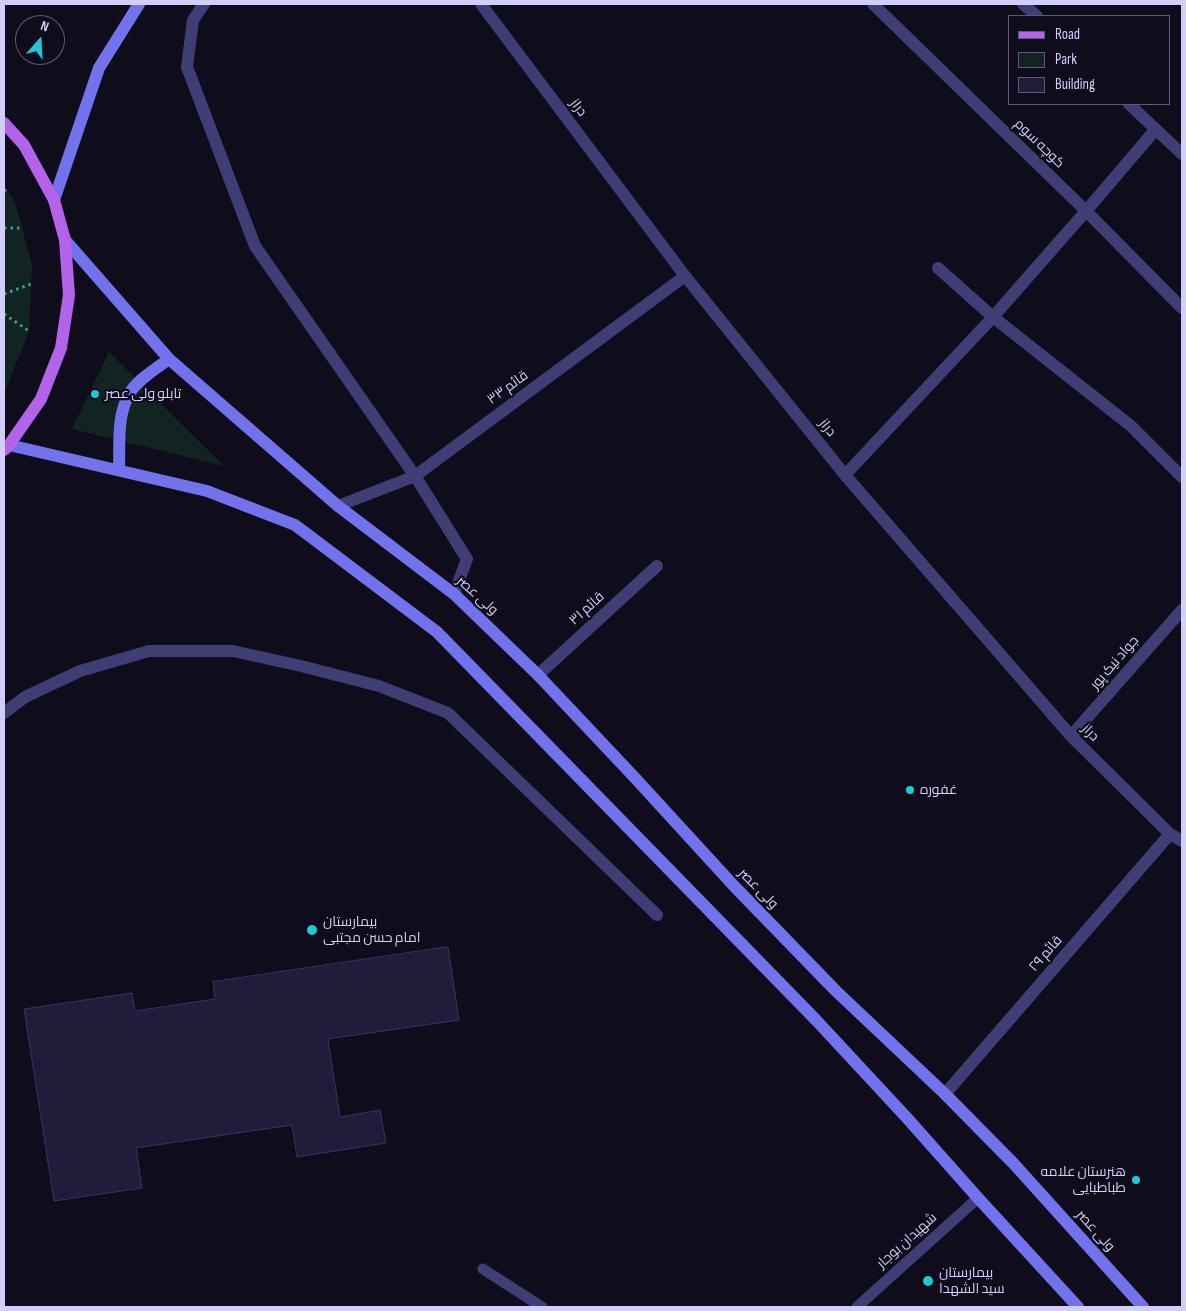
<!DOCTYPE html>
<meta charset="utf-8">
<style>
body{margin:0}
#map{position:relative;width:1186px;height:1311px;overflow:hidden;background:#0f0d1b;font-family:"Sofia Sans Condensed",sans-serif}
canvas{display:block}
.frame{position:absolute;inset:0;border:5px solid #d1cef8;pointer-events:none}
.legend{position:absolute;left:1008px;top:15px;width:162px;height:90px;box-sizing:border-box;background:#0f0d1b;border:1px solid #5d5a73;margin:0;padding:6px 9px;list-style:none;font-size:15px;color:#d1cef8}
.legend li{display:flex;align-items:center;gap:10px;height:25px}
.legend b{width:25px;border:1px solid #5d5a73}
.north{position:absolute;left:15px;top:15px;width:50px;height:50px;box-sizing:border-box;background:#0f0d1b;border:1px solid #5d5a73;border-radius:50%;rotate:19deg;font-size:14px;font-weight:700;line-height:20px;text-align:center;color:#d1cef8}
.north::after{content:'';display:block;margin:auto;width:18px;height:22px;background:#1dc9d5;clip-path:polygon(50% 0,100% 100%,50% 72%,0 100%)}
</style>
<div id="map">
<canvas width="1186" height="1311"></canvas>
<div class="frame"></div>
<ul class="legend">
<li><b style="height:6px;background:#b363ea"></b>Road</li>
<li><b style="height:14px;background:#112422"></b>Park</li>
<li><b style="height:14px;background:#211c39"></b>Building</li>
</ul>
<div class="north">N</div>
</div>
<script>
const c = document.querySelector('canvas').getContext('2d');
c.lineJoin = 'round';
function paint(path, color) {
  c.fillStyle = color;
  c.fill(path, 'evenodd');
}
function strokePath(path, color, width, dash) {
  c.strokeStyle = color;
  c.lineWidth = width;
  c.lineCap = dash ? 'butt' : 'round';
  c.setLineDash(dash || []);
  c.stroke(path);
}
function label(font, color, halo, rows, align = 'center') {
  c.font = font + ' "Sofia Sans Condensed",Cairo,sans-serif';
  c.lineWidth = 4.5;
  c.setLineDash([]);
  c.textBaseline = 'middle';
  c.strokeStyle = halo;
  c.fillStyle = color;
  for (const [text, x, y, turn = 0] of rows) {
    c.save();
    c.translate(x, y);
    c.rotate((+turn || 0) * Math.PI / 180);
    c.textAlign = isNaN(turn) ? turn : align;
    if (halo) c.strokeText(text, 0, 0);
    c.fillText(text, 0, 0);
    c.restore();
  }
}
const green = new Path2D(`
 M4,185L15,202L32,265L29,331L4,394Z
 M109,352L224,466L72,429Z`);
const building = new Path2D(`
 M448,947L459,1020L328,1039L340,1117L380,1110L386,1143L297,1157L292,1125L136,1148L142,1188L54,1201L24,1009L132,993L135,1011L215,999L213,982Z`);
const path = new Path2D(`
 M4,191L6,189
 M4,228H22
 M4,294L31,284
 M4,314L29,331
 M4,392H5`);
const service = new Path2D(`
 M483,1269L542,1307
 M857,1307L978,1198`);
const minor = new Path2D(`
 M204,4L193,20L187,67L255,246L415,476L467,559L454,594
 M481,4L685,276L845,475L1071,736L1170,834L1182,841
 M873,4L1086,211L1182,308
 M1023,4L1037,16
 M1129,104L1182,154
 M938,268L993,317L1131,426L1182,477
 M845,475L993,317L1086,211L1156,129
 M338,506L415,476L685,276
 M538,675L657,566
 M4,713L25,697L80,671L149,651H233L301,666L379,686L448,713L657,915
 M1071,736L1182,610
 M945,1094L1170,834`);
const secondary = new Path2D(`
 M54,200L99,68L139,4
 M65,240L169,359L338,506L454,594L538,675L636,779L734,886L836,991L945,1094L1014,1164L1143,1307
 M9,445L207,491L295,525L437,632L816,1020L907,1118L978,1198L1078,1307
 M119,470C120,444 116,414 131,391C139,379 157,368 169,359`);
const primary = new Path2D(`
 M4,123L24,145L54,200L65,240L69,295L61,348L41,399L9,445L4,450`);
const markers = [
 [95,394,5,"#1dc9d5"],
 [910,790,5,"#1dc9d5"],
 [312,930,6,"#1dc9d5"],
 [1136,1180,5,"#1dc9d5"],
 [928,1281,6,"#1dc9d5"]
];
const streetNames = [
 ["دراز",578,108,53],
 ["کوچه سوم",1039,144,44],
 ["قائم ۳۳",508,388,-36],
 ["دراز",827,428,51],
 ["ولی عصر",477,596,42],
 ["قائم ۳۱",587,609,-42],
 ["جواد نیک پور",1115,663,-49],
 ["دراز",1090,733,45],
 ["ولی عصر",758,889,46],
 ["قائم ۲۹",1046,954,-49],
 ["ولی عصر",1095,1231,48],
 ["شهیدان بوجار",907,1241,-42]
];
const poiNames = [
 ["تابلو ولی عصر",105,394],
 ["غفوره",920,790],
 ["بیمارستان",323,922],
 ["امام حسن مجتبی",323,938],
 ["هنرستان علامه",1126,1172,"right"],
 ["طباطبایی",1126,1188,"right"],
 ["بیمارستان",939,1273],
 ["سید الشهدا",939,1289]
];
paint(green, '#112422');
paint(building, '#211c39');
strokePath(building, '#393162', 1);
strokePath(path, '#3c9e95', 3, [2.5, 4]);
strokePath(service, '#3f3e74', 11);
strokePath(minor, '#3f3e74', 12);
strokePath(secondary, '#7172ec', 12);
strokePath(primary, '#b363ea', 12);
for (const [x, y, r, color] of markers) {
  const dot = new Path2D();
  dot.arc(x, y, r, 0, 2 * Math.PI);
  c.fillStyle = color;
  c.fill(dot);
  strokePath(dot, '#0f0d1b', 2);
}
label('14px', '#d1cef8', '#0f0d1b', streetNames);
label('14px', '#d1cef8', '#0f0d1b', poiNames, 'left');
</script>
